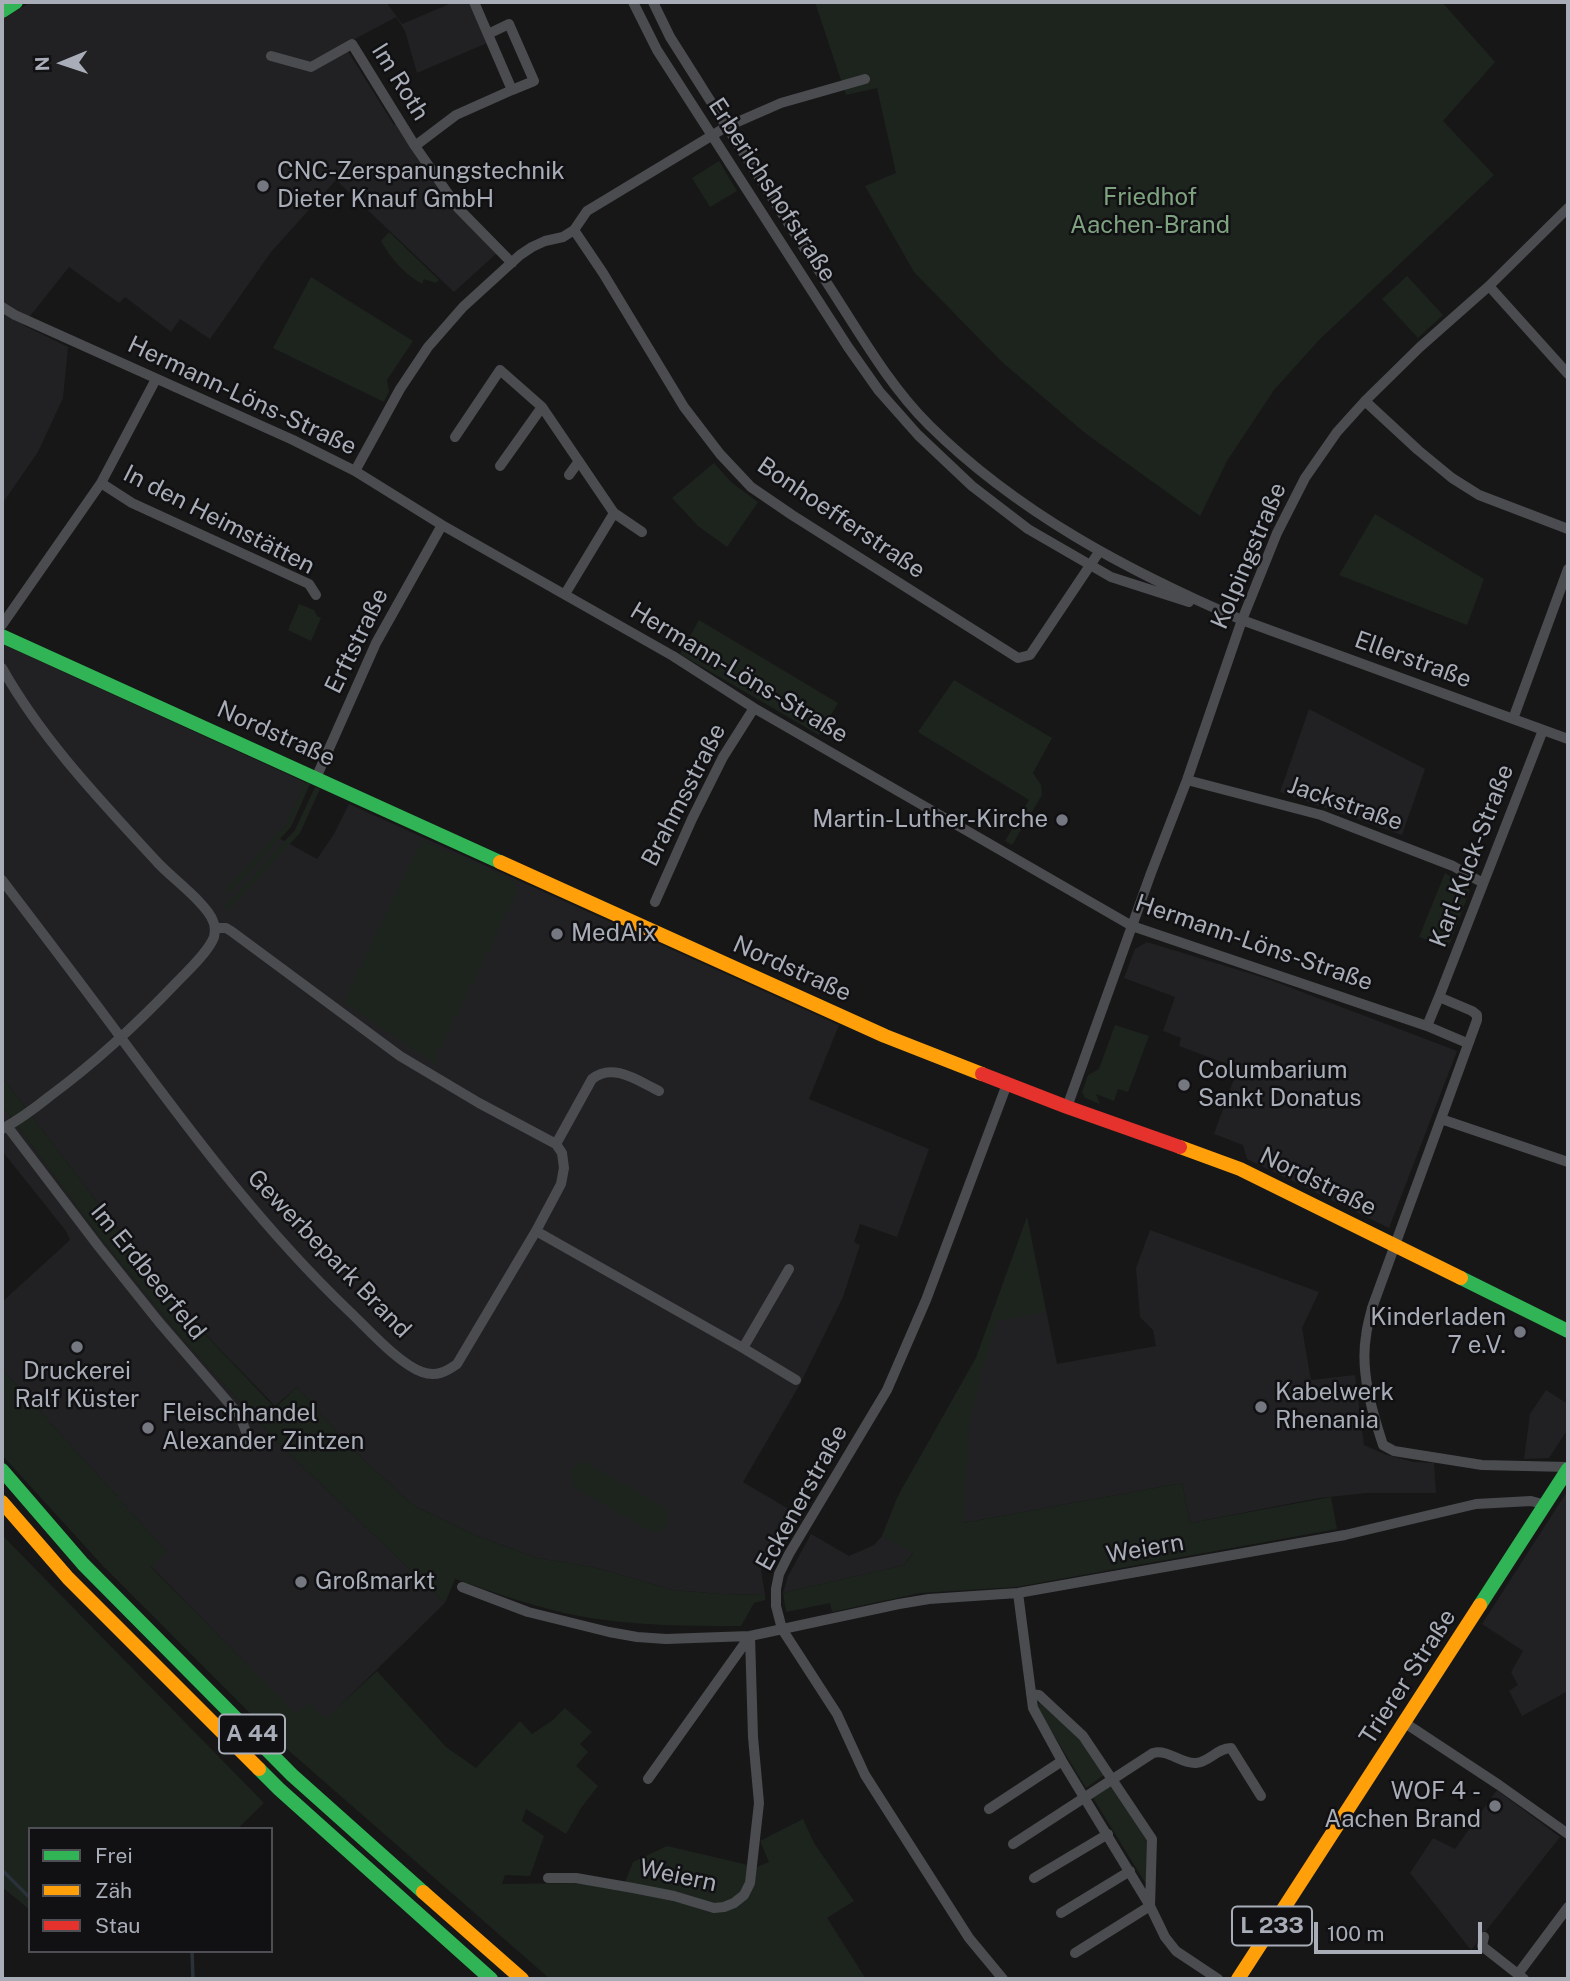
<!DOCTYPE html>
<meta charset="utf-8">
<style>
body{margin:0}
#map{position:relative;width:1570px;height:1981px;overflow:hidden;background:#171717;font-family:"Public Sans",sans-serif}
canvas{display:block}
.frame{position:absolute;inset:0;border:4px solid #a8adb8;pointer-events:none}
.legend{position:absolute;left:28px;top:1827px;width:245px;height:126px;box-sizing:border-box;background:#111113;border:2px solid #4d4f55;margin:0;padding:9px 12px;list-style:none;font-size:21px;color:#a8adb8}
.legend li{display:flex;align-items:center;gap:14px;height:35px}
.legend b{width:35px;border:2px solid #4d4f55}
.north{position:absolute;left:28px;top:28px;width:70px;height:70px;-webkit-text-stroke:5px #111113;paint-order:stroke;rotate:268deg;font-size:19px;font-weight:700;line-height:28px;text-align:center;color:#a8adb8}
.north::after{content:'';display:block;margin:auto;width:24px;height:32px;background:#a8adb8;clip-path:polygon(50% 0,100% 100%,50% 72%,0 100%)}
.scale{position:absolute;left:1314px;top:1922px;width:168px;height:32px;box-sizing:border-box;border:4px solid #a8adb8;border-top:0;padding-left:9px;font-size:21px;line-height:24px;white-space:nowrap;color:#a8adb8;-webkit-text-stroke:5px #111113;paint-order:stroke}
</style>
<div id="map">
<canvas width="1570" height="1981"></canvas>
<div class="frame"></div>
<ul class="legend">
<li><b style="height:9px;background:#30b455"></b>Frei</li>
<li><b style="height:9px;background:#ff9f0a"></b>Zäh</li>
<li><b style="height:9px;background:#e5322d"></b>Stau</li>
</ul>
<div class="north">N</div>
<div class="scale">100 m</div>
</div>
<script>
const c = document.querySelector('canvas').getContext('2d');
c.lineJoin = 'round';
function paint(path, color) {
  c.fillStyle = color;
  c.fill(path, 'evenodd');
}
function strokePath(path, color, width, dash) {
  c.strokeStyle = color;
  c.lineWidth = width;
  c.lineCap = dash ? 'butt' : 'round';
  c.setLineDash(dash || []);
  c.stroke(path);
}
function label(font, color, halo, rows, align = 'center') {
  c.font = font + ' "Public Sans",sans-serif';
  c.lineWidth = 5;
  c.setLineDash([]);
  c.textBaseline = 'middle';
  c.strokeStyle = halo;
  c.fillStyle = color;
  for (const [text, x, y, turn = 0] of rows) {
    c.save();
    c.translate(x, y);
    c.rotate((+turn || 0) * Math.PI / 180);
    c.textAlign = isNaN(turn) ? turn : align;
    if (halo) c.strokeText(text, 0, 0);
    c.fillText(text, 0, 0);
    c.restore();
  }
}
const built = new Path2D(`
 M31,2H386L402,24L454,2H469L487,43L417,73L405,31L396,17L344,45L394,125L396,124L455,212L497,253L454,292L336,180L271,252L210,339L180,319L171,332L125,297L119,303L69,267L23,325L68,347L63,398L38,452L2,504V19Z
 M2,644L309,784L279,838L317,859L334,834L349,804L839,1025L809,1099L929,1149L897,1237L860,1224L854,1242L860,1245L843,1297L799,1386L743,1482L802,1517L786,1544L778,1542L761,1570L765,1595L721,1594L673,1590L597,1568L537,1558L477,1536L414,1506L353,1450L297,1387L275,1406L184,1312L123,1236L2,1077Z
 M1309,709L1425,769L1402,835L1280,792Z
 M1147,942L1268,979L1457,1051L1389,1228L1247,1159L1243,1145L1214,1134L1238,1068L1179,1046L1181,1038L1163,1031L1175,997L1124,978L1135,949Z
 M2,1105L102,1240L185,1342L281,1446L445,1603L325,1720L295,1714L151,1566L166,1551L2,1369V1302L70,1240L66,1231L3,1152L2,1146Z
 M1027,1217L1057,1364L1156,1346L1153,1330L1140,1317L1136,1268L1150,1230L1319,1292L1302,1328L1311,1380L1355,1375L1364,1445L1384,1454L1413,1462L1434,1463L1436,1493H1367L1319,1498L1190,1523L1182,1483L930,1529L904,1565L783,1593L788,1576L811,1534L849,1556L874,1545L882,1536L898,1496L976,1358Z
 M1546,1390L1568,1404V1429L1549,1458L1524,1459L1530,1414Z
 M1568,1490V1691L1522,1716L1509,1691L1518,1685L1511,1672L1523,1651L1482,1624Z
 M1497,1790L1560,1837L1471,1950L1410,1873L1433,1838L1455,1849Z`);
const green = new Path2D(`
 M815,2H1442L1495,62L1443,121L1494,175L1320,339L1274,390L1227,461L1200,516L1085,433L1001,361L914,272L865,186L896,173L877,88L846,95Z
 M719,161L737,191L710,207L692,178Z
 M389,232L439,280L436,283L424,279L422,284C403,273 392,260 381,241Z
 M1407,276L1443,315L1418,338L1382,299Z
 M311,277L413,341L387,380L389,391L384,402L273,348Z
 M714,463L732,483L758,502L727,547L698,526L672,498Z
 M1375,514L1484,579L1467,625L1339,575Z
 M299,604L314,610L317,616L321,618L311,641L288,630Z
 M699,620L838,703L819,735L680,654Z
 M954,680L1052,738L1033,773L1041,785L1042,795L1012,845L1005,841L1029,800L918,732Z
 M305,782L310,784L291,827L229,894L225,890L286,824Z
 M315,787L320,789L300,833L228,911L224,907L295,830Z
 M422,840L515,881L517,892L436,1057L439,1066L343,1002Z
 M1445,873L1470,890L1448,948L1419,937Z
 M1115,1025L1149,1036L1128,1092L1118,1089L1114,1101L1096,1094L1100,1104L1085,1098L1082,1092L1088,1075L1099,1069Z
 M2,1077L123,1236L184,1312L275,1408L297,1387L353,1450L414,1506L477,1536L537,1558L597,1568L673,1590L721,1594L765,1595V1600L754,1603L741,1626C687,1626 633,1626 579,1616C537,1608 496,1593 455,1579L445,1603L281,1446L185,1342L102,1240L2,1105Z
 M1027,1217L1046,1312L996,1321L970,1416L963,1523L1182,1483L1190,1523L1331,1497L1337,1529L1016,1587L920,1593L832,1612L830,1603L786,1612L783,1593L904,1565L913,1553L882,1536L898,1496L976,1358Z
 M2,1369L167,1552L151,1567L295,1713L309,1703L325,1719L377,1671L446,1747L476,1768L520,1721L532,1734L553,1720L565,1708L592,1732L580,1744L588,1752L576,1766L598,1786L581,1808L566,1834L526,1809L522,1821L544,1836L530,1876L505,1875L502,1884L584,1883L622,1890L633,1862L667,1846L757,1867L769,1862L760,1841L803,1819L814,1843L854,1901L827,1918L866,1979H550L279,1742L103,1566L2,1455Z
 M585,1462L664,1507L669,1519C667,1529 660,1534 650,1531L575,1488L570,1479C570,1468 575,1463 585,1462Z
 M2,1535L264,1803L237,1829H30V1910L2,1887Z
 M1040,1703L1080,1739L1104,1775L1086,1788L1036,1706Z
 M1111,1786L1148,1839L1146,1884L1093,1798Z`);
const stream = new Path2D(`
 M2,1870L30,1898
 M192,1951L193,1979`);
const street = new Path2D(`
 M633,2L657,50L848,347L879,391L918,435L972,486L1028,529L1111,577L1189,602
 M653,2L670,37C722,119 774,202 827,283C859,332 888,384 929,425C1018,513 1128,571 1242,620L1568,739
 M488,34L509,24L534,81L512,90
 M271,56L311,67L352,44L415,146L458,208L512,263
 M415,146L456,115L512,90L474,2
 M574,230L603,273L684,407L720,454L751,487L792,515L1018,658L1030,655L1099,552
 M1489,286L1568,374
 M2,307L15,315L293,440L355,471L442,525L673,656L754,708L1132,926L1427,1026L1467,1043
 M1365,401L1418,450L1452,478L1479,495L1568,529
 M455,437L500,370L542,407
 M500,466L542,407L614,513L565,594
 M355,471L400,389L428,347L463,307L520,255L532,247L545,241L563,237L574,230L587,211L726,127L781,103L865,79
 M569,475L579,461
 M101,483L132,503L309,584L316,595
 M614,513L642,532
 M2,625L101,483L156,379
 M2,668C43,741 102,802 158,863C172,878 207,904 213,921C215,925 215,932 214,937C209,951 188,971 177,982C138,1023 96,1062 50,1096C35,1108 19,1120 2,1129
 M1513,719L1568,569
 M1543,730L1439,997L1472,1011L1477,1015V1020L1372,1308C1370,1317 1367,1326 1366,1336C1360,1372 1372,1411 1383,1445L1394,1451L1482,1465L1568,1467
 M316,778L376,643L442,525
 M1187,780L1321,815L1453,866L1483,883
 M2,880C44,935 86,990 127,1046C196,1139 265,1231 349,1311C368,1329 399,1364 422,1372C436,1377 446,1372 457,1364L536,1231L561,1184L564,1168L562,1153L556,1144L479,1103L400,1056L231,931L226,928H215
 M655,902L692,819L723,757L754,708
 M1427,1026L1439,997
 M1067,1107L1151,873L1187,780L1242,620L1277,533L1305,478L1337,432L1365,401L1420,347L1489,286L1568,208
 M1441,1119L1568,1162
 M7,1126L99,1247L159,1322L240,1416L251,1445
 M556,1144L592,1079C613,1062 638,1081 659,1091
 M536,1231L743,1348L796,1380
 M743,1348L789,1269
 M462,1587L528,1612L609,1632L637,1637L666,1639L750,1636L899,1604L929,1599L1018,1593L1345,1535L1476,1504L1531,1501L1546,1505
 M1018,1593L1033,1708L1062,1761L1150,1906L1165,1937L1176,1951L1218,1979
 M1031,1694L1039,1695L1083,1736L1152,1839L1150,1906L1075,1953
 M1405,1723L1499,1785L1568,1834
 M648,1779L750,1636
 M989,1809L1062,1761
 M1013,1844L1153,1753C1169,1749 1180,1764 1196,1763C1210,1762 1217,1748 1231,1748L1261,1796
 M548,1878H576L633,1888L674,1896L714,1908L724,1907L734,1903L744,1895L750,1883L759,1803L753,1737L750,1636
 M1034,1878L1108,1834
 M1061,1913L1130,1871
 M1484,1937L1482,1946L1524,1979
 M1518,1974L1568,1907
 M1003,1979L969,1938L865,1775L837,1714L782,1629L776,1606V1589L779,1574L789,1554L887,1390L926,1300L1007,1084`);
const fast = new Path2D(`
 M2,11L16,2
 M2,636L500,862
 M1461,1278L1568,1331
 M2,1470L83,1564L292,1775L423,1892
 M1480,1605L1568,1469
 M259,1769L279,1789L491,1979`);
const slow = new Path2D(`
 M500,862L885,1036L982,1074
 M1180,1147L1240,1169L1461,1278
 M2,1502L68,1578L259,1769
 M423,1892L522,1979
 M1238,1979L1480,1605`);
const jam = new Path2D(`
 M982,1074L1067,1107L1180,1147`);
const markers = [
 [263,186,7,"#757880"],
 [1062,820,7,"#757880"],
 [557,934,7,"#757880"],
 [1184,1085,7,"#757880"],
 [1520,1332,7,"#757880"],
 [77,1347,7,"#757880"],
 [1261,1407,7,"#757880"],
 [148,1428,7,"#757880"],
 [301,1582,7,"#757880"],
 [1495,1806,7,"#757880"]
];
const shields = [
 [252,1734,66],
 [1272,1926,80]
];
const shieldNames = [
 ["A 44",252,1734],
 ["L 233",1272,1926]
];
const streetNames = [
 ["Im Roth",400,82,58],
 ["Erberichshofstraße",772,190,57],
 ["Hermann-Löns-Straße",242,396,25],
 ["Bonhoefferstraße",841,518,34],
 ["In den Heimstätten",219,520,27],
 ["Kolpingstraße",1249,556,-67],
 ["Erftstraße",357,641,-64],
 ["Ellerstraße",1413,660,20],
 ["Hermann-Löns-Straße",739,673,31],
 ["Nordstraße",276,734,24],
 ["Brahmsstraße",684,795,-63],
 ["Jackstraße",1345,804,19],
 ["Karl-Kuck-Straße",1472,856,-69],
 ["Hermann-Löns-Straße",1254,943,19],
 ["Nordstraße",792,969,24],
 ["Nordstraße",1318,1182,26],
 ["Gewerbepark Brand",329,1254,46],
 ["Im Erdbeerfeld",148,1272,51],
 ["Eckenerstraße",802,1498,-61],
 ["Weiern",1145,1549,-10],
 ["Trierer Straße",1408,1677,-57],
 ["Weiern",678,1876,12]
];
const poiNames = [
 ["CNC-Zerspanungstechnik",277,172],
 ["Dieter Knauf GmbH",277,200],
 ["Martin-Luther-Kirche",1048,820,"right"],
 ["MedAix",571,934],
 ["Columbarium",1198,1071],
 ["Sankt Donatus",1198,1099],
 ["Kinderladen",1506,1318,"right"],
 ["7 e.V.",1506,1346,"right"],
 ["Druckerei",77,1372,"center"],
 ["Ralf Küster",77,1400,"center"],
 ["Kabelwerk",1275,1393],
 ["Rhenania",1275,1421],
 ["Fleischhandel",162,1414],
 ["Alexander Zintzen",162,1442],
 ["Großmarkt",315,1582],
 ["WOF 4 -",1481,1792,"right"],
 ["Aachen Brand",1481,1820,"right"]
];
const parkNames = [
 ["Friedhof",1150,198],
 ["Aachen-Brand",1150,226]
];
paint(built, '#212123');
paint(green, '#1d241e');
strokePath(stream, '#2a3239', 3.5);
strokePath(street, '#4b4c50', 10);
strokePath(fast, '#30b455', 14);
strokePath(slow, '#ff9f0a', 14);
strokePath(jam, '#e5322d', 14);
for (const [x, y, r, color] of markers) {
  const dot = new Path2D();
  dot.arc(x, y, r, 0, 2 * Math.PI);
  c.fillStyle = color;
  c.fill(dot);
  strokePath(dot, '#111113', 2.5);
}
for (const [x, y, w] of shields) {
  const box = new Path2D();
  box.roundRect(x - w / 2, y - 19.5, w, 39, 5);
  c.fillStyle = '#111113';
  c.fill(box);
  strokePath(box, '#a8adb8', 2);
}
label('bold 23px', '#a8adb8', null, shieldNames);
label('24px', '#a8adb8', '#111113', streetNames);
label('24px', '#a8adb8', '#111113', poiNames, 'left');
label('24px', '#7fa381', '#111113', parkNames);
</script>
